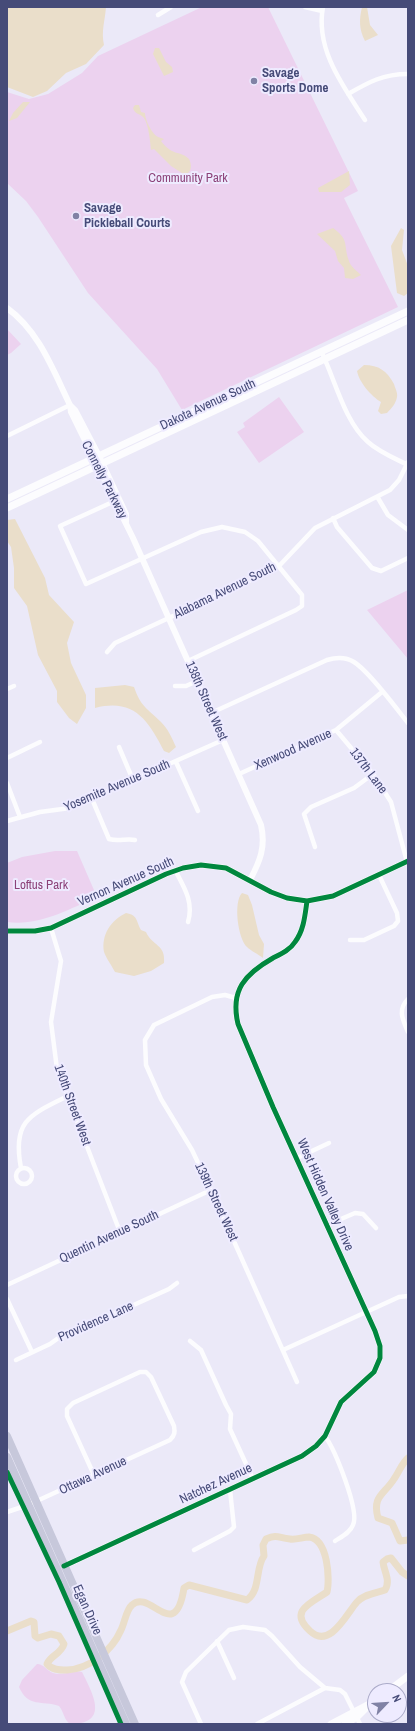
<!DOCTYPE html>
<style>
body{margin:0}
#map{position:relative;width:415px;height:1731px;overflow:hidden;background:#ebe9f8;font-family:"Archivo Narrow",sans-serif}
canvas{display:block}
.frame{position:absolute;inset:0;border:8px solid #464b78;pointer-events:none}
.north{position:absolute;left:367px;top:1683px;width:40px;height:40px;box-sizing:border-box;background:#eeebff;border:1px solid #ababc9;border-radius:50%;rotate:65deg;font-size:11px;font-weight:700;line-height:16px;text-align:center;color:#464b78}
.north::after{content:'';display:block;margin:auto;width:14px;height:18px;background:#8082a5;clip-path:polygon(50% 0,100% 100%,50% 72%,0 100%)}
</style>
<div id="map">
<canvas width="415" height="1731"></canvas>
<div class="frame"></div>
<div class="north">N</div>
</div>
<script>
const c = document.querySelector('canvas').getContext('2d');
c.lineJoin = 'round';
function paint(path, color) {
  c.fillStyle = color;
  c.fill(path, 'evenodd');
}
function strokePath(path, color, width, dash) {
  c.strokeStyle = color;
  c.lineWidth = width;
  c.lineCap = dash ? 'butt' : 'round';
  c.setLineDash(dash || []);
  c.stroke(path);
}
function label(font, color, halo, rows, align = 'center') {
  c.font = font + ' "Archivo Narrow",sans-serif';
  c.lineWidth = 4;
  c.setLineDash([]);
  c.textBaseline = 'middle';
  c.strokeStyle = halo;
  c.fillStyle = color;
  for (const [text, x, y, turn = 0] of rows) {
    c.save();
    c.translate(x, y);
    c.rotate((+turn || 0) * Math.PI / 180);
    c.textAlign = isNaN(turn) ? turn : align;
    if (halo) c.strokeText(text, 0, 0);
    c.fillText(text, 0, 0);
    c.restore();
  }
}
const green = new Path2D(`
 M202,7H268L358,191L344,198L398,307L182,410L157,369L88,293L38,217L26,201L7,183V92L29,99L48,94L82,73L98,56Z
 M7,329L21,344L11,353L7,355Z
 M279,397L304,432L259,463L237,432L245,427L243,423Z
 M408,590V659L367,610Z
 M55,851H77L97,897C67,910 40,926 7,922V863L22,857Z
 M37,1664C44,1664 47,1671 53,1673C63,1676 73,1670 82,1672C93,1694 110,1724 70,1724C64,1720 64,1712 59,1706C42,1700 28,1708 19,1687L22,1680Z`);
const water = new Path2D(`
 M7,7H106C105,21 101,31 104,45L86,64L66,73L47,91L33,97L7,87Z
 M362,7H367L370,25L378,35L365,41C359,29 359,20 362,7Z
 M155,48H159L166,62L172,67L173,72L164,76L153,54Z
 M23,102H30L17,118L9,121L13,113Z
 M135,105H139L141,112L145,113C145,120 152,134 158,137C160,138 162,138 164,139L161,141C173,157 180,150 189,159C192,165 192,172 185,175L171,166L154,149L151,150C150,141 149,126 144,118C140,113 135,115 133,108Z
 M349,171L350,185L341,192H319L318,188Z
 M333,228C350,240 343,245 349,261C350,266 357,271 361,275L353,279L345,278L344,268L338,261L335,251L317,234Z
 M401,228L404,230L402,250L408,266V293L404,296L397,293L391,246Z
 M364,365C379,365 387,371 394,384C395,388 398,393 397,397C396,403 392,408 387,413L381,414L378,411L381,402C371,396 359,382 357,371Z
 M15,519L45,578L49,595L74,622L67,643L71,663L86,695V708L77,724L69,718L57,702V691L38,655L27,606L14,588V568L11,547L7,541V520Z
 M125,685L134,687C141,707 147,708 161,722C168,729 172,738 176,747L169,753L164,751C148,720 134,698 95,708V688Z
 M242,893L248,895L252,905L259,935L264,944L263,958C258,954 251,951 247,947C238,939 233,902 242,893Z
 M126,913C138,915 136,921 141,930L146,932C152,946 166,944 164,963L151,971L134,976L115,972C112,966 106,958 104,952C101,935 111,920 126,913Z`);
const river = new Path2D(`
 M408,1458C402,1463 399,1472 394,1479C384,1495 372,1496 378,1518L392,1523L400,1541L408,1540
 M7,1631L31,1621L34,1622L35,1636L38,1638L51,1634L59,1636L64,1644C61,1654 51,1655 47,1664C52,1670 59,1670 67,1670C89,1669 112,1651 121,1630C125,1622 126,1610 132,1605C150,1588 175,1645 184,1588L189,1585L247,1600C261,1590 255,1568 264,1556L263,1545L266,1539C278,1534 278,1538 290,1539C296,1540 303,1537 309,1537C328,1539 330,1579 327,1592C311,1603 288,1611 310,1631C330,1650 347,1613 357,1602C364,1594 376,1593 385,1590C391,1580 384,1572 383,1562L387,1559L391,1558L402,1572L408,1576`);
const minor = new Path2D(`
 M305,7L322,11
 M323,7C315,49 343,86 365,120
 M158,15L171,7
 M348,94C369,82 383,74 408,74
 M321,351C335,379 344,421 368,442C379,452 394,458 408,465
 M7,436L70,405
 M378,498L388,515L408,530
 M117,500L60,526L86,584L201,532L222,527L245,532L258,541L302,595V606L296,610L188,661
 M333,518L337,527L372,568L381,571L408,558
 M107,652L115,643L272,570L279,566L315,528L390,490L399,480L408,462
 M175,686H186L197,681
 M7,689L14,686
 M211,713L327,660C337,657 346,657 354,662C369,671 396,708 408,723
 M336,730L373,774L391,802L407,862
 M119,747L133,780
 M7,758L40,742
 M176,762L198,811
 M239,774L336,730L382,692
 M7,783L20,817
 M92,799L109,839C119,842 126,838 135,840
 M7,821L40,812L70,808L223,740
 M315,847L304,814L311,807L354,788L373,774
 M175,870C184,887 194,902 188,922
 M51,928L61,961L51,1022L57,1069L120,1232
 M350,940H364L394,926L398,921L397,913L379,875
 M236,998L225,995L212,997L154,1025L145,1040L146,1065L161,1099L192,1150L211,1190L297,1382
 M408,999C397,1010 403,1020 408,1032
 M297,1158L329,1143
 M16 1176a8 8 0 1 1 16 0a8 8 0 1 1-16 0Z
 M21,1168C12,1122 29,1115 66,1097
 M327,1225L355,1213L363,1214L376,1228
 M7,1285L211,1190
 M7,1299L32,1352
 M190,1341L201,1350L226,1405L231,1414L230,1429L253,1479
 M283,1350L399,1297L408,1296
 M16,1360L50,1344L64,1334L96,1322L169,1289L177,1283
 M325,1436C335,1450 360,1511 353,1525C350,1533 341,1537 335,1541
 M7,1512L28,1505L170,1440C175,1435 175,1432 174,1426L151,1377L146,1372H140L73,1403L67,1409V1416L94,1475
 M194,1550L230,1531L234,1527L230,1490
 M217,1641L234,1678
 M201,1724L182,1682L186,1672L229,1630L243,1627L265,1630L272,1636L300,1667L325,1688L340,1690L345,1694L360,1724
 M257,1724L325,1688`);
const tertiary = new Path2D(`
 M7,308C39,331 53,370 70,405L75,410L99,456L126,514V522
 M70,405L71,412L133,538L261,825C266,847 260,861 250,880
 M7,931H35L51,928L166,874L183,868L201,865L226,868L271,892L287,898L307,901L333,896L408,861
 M64,1566L302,1456L316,1446L325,1436L341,1402L374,1372L380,1358V1346L375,1331L273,1107L238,1024C230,990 245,974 273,958C281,954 290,950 295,942C304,930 305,915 307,901`);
const secondary = new Path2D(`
 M7,499L408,311
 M7,508L408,320
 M388,1691L408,1676
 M331,1724L373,1702
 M345,1724L357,1717L367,1707`);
const trunk = new Path2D(`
 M7,1436L135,1724
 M7,1457L126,1724`);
const cycleway = new Path2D(`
 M7,931H35L51,928L166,874L183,868L201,865L226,868L271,892L287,898L307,901L333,896L408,861
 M7,1472L59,1582L121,1724
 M64,1566L302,1456L316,1446L325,1436L341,1402L374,1372L380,1358V1346L375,1331L273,1107L238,1024C230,990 245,974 273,958C281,954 290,950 295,942C304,930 305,915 307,901`);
const markers = [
 [254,81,4,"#8082a5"],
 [76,216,4,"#8082a5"]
];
const poiNames = [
 ["Savage",262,74],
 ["Sports Dome",262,89],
 ["Savage",84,209],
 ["Pickleball Courts",84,224]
];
const parkNames = [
 ["Community Park",188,179],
 ["Loftus Park",41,886]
];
const streetNames = [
 ["Dakota Avenue South",208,405,-25],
 ["Connelly Parkway",104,480,63],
 ["Alabama Avenue South",225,591,-26],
 ["138th Street West",206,701,66],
 ["Xenwood Avenue",293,750,-24],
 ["137th Lane",368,771,53],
 ["Yosemite Avenue South",117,786,-23],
 ["Vernon Avenue South",126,882,-24],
 ["140th Street West",72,1105,70],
 ["West Hidden Valley Drive",325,1195,66],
 ["139th Street West",216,1202,65],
 ["Quentin Avenue South",109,1237,-25],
 ["Providence Lane",96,1322,-24],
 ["Ottawa Avenue",93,1476,-25],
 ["Natchez Avenue",216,1484,-25],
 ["Egan Drive",87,1610,66]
];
paint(green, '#ecd2ef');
paint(water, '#eadeca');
strokePath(river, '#eadeca', 7);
strokePath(minor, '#fcfcfe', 4.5);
strokePath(tertiary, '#fcfcfe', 6);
strokePath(secondary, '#fcfcfe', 7);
strokePath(trunk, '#c7c8db', 8);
strokePath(cycleway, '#00873e', 5);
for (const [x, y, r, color] of markers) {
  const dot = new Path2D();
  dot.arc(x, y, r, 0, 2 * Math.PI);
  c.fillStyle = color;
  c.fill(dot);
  strokePath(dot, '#eeebff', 1.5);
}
label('bold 13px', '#464b78', '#eeebff', poiNames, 'left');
label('13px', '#8c4279', '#eeebff', parkNames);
label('13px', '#464b78', '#eeebff', streetNames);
</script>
